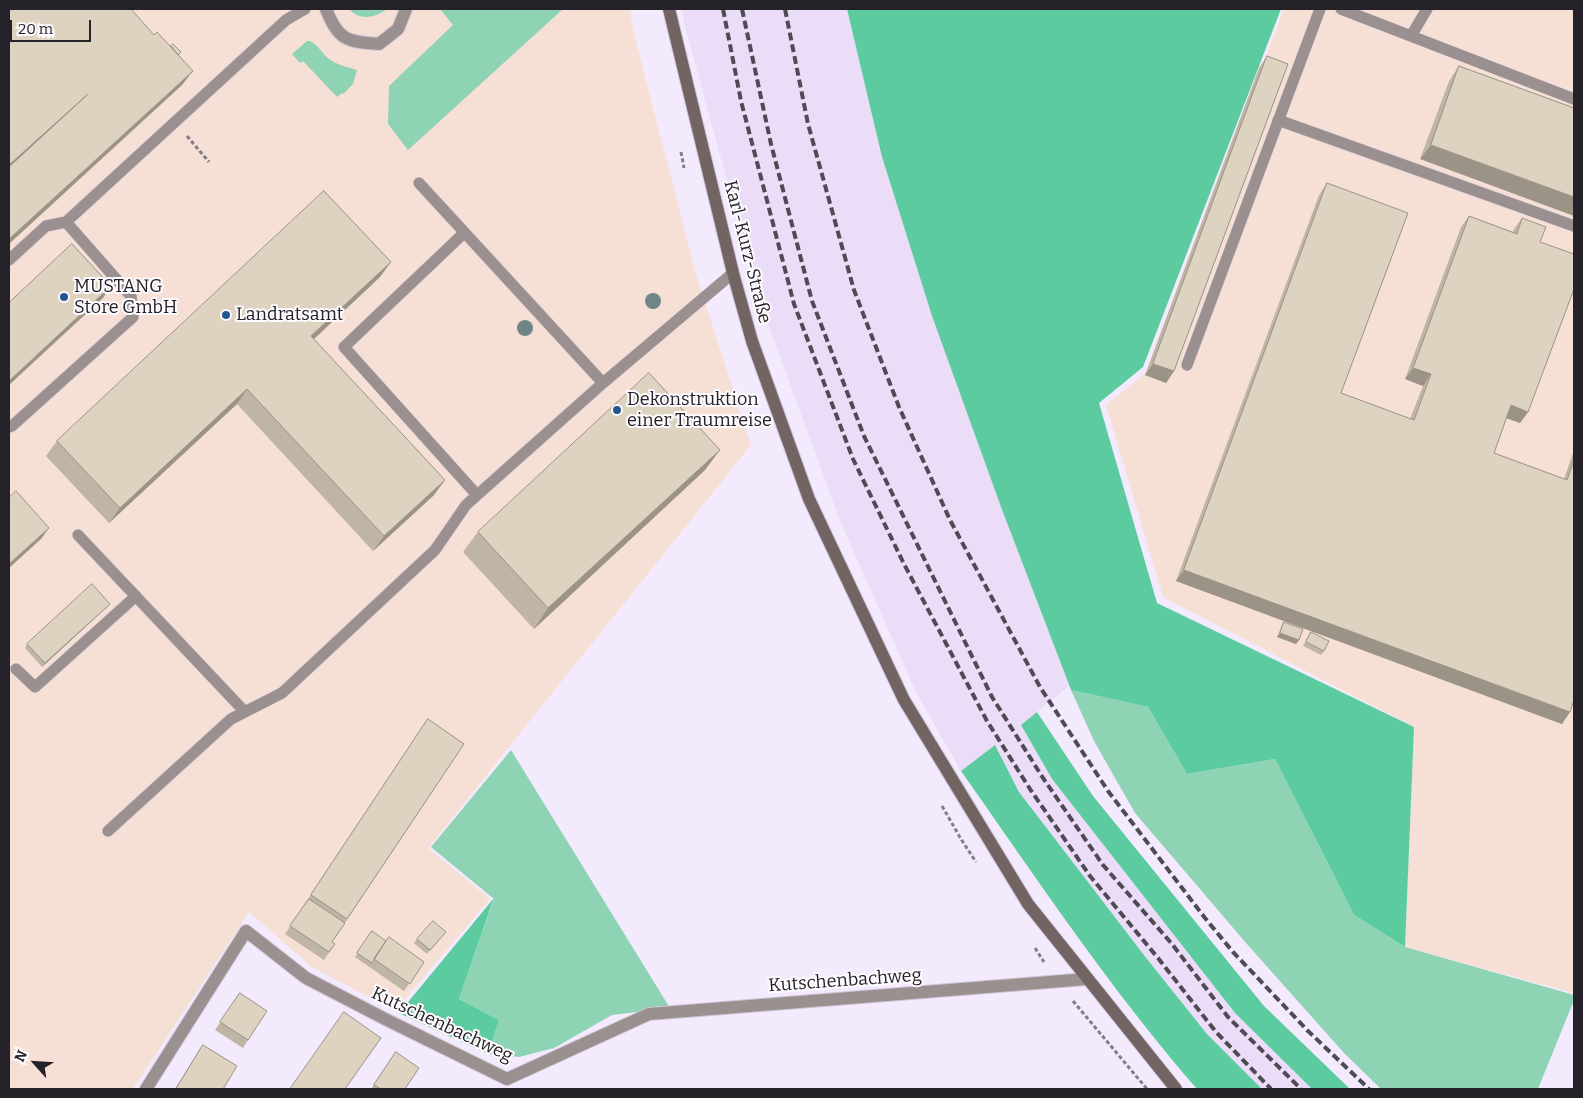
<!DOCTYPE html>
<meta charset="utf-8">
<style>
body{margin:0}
#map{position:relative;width:1583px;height:1098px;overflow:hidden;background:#f4eafd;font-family:Bitter,serif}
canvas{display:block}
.frame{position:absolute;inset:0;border:10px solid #252128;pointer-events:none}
.north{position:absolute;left:10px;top:1038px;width:50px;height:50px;-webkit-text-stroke:4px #fdfbfe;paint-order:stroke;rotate:296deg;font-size:14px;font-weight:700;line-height:20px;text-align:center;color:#252128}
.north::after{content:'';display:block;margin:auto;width:18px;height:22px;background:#252128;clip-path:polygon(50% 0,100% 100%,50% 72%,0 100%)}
.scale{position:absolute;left:10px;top:20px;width:81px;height:22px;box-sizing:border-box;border:2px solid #252128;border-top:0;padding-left:6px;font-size:15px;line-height:18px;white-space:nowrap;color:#252128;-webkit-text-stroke:4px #fdfbfe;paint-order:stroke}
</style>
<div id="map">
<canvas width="1583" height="1098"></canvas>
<div class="frame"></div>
<div class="north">N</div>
<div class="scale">20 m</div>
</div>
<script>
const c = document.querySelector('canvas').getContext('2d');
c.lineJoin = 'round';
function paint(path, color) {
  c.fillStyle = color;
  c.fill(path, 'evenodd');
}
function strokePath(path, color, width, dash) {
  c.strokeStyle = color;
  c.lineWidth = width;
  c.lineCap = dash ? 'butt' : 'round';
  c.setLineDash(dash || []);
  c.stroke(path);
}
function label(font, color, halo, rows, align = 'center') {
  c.font = font + ' Bitter,serif';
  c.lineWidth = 4;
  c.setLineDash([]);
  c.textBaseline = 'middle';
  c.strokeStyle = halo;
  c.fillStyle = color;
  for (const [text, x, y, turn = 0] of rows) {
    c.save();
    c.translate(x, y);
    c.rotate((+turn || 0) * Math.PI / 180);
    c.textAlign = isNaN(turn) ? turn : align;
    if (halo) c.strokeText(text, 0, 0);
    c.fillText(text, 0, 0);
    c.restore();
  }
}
const built = new Path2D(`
 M682,9H847L882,157L932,316L1001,507L1069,686L1021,725L1052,779L1235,1013L1312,1089H1262L1207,1034L1147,959L1019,792L995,745L961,771L917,694L840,521L760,302L684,23Z`);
const industrial = new Path2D(`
 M9,9H630L633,30L697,278L751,445L428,848L490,899L395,1011L312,967L249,912L133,1089H9Z
 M1284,9H1574V993L1405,947L1414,727L1163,597L1106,405L1147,372Z`);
const green = new Path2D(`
 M349,9H387C375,18 360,21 349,9Z
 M440,9H563L408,150L388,124L389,86L453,25Z
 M307,41H310C318,45 322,53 329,59C337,65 347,67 357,70L353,84L343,94L342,93L337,97L303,61L300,63L292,54Z
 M1071,690L1148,707L1187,774L1275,759L1354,915L1405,947L1574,995V1000L1538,1089H1381L1344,1053L1246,943L1135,813L1094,741Z
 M511,750L670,1008L612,1015L554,1048L519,1057L488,1054L499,1020L459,999L494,899L431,847Z`);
const forest = new Path2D(`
 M847,9H1281L1143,367L1099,403L1157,603L1414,727L1405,947L1354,915L1275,759L1187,774L1148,707L1071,690L1001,507L932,316L882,157Z
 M1037,712L1093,796L1264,1006L1350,1089H1312L1235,1013L1052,779L1021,725Z
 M995,745L1019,792L1147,959L1207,1034L1262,1089H1197C1110,989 1037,879 961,771Z
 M494,898L459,999L499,1020L488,1054L399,1013Z`);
const path = new Path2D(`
 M187,136L209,162
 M681,152L684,168
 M942,806L961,839L976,862
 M1035,948L1044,962
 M1073,1001L1147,1089`);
const lane = new Path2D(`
 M1341,9L1574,99
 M1411,36L1427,9
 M1278,120L1574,226
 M419,183L603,383L733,273
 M464,233L344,347L477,495
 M9,260L46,226L66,222L286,20L305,9
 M1187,365L1320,9
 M9,427L12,426L133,317L131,296L66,222
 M78,535L245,712
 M16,669L35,687L136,596
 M108,831L231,719L282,693L435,550L466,505L603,383`);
const street = new Path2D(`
 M326,9C338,40 347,42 379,44L398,29L406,9
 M146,1089L246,931L306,978L387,1020L507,1079L649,1014L1087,979`);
const secondary = new Path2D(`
 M669,9L733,273L752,341L809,499L904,700L1028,904L1176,1089`);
const rail = new Path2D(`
 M723,9L741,101L794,304L853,459L904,564L987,721L1030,789L1090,876L1158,958L1216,1032L1271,1089
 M742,9L771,144L812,301L864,436L992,697L1043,778L1103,865L1172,944L1228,1017L1301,1089
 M785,9L808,124L854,290L899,407L950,520L1040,687L1108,791L1205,918L1233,952L1308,1031L1369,1089`);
const trees = [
 [653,301],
 [525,328]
];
const wall = new Path2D(`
 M1267,56L1174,371L1166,383L1145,375L1259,68Z
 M1459,66L1574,108L1420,159L1449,81Z
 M1327,183L1341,393L1410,419L1423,386L1405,379L1461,227L1469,216L1513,232L1514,229L1522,218L1540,242L1528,412L1520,423L1507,418L1494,453L1564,479L1574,450V700L1562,724L1176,581L1319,195Z
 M380,277L314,339L434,495L373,551L237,404L109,523L46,456L57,441Z
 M705,470L534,629L463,552L478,532Z
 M110,604L107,607L42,667L25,648L27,644Z
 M1284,622L1299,640L1296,644L1277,637L1282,626Z
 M1311,632L1324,651L1321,655L1303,646Z
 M420,731L464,744L332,942L335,944L324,960L285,934Z
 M372,931L386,941L424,962L404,991L355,957Z
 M446,932L427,954L414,943L417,939Z
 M240,993L248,1040L243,1048L215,1030Z
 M203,1045L223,1089H175L198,1052Z
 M396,1052L405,1089H371Z`);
const shadedWall = new Path2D(`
 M193,71L182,85L9,244V239Z
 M88,94L9,171V165Z
 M1431,145L1574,197V216L1420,159Z
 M391,262L380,277L301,351L311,336Z
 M111,286L103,298L9,385V381Z
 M1153,364L1174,371L1166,383L1145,375Z
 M1413,368L1431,374L1423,386L1405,379Z
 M247,389L237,404L109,523L120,508Z
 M1511,405L1528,412L1520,423L1503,417Z
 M720,450L705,470L534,629L548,608Z
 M445,480L434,495L373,551L384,536Z
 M49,528L41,539L9,568V564Z
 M1184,570L1570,712L1562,724L1176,581Z
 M110,604L107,607L42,667L45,663Z
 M1280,633L1299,640L1296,644L1277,637Z`);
const building = new Path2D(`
 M11,9H131L154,35L157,32L193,71L9,239V167L88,94L9,165V10Z
 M173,44L181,52L178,55L171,46Z
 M1267,56L1288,64L1174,371L1153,364Z
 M1459,66L1574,108V197L1431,145Z
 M1327,183L1408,213L1341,393L1414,420L1431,374L1413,368L1469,216L1517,234L1522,218L1546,227L1540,242L1574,254V289L1528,412L1511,405L1494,453L1567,480L1574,460V700L1570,712L1184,570Z
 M324,191L391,262L311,336L445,480L384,536L247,389L120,508L57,441Z
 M72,244L111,286L9,381V303Z
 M649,373L720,450L548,608L478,532Z
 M16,491L49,528L9,564V498Z
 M92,584L110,604L45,663L27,644Z
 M1284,622L1303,629L1299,640L1280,633Z
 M1311,632L1329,641L1324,651L1306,642Z
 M428,719L464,744L347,919L311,895Z
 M309,899L345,923L332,942L335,944L329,952L290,926Z
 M433,921L446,932L430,950L417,939Z
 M372,931L386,941L372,963L357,953Z
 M389,937L424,962L410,984L374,959Z
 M240,993L267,1011L248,1040L220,1022Z
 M344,1012L381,1038L345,1089H290Z
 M203,1045L237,1066L223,1089H176Z
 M396,1052L419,1068L405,1089H381L374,1085Z`);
const markers = [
 [64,297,5,"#245790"],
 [226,315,5,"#245790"],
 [617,410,5,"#245790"]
];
const streetNames = [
 ["Karl-Kurz-Straße",747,252,76],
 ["Kutschenbachweg",845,981,-4],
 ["Kutschenbachweg",442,1025,25]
];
const poiNames = [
 ["MUSTANG",74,287],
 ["Store GmbH",74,308],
 ["Landratsamt",236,315],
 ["Dekonstruktion",627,400],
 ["einer Traumreise",627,421]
];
paint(built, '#ebddf7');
paint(industrial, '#f6dfd4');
paint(green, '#8ed3b4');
paint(forest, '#5ccca0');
strokePath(lane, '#cfc6d7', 12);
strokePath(street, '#cfc6d7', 14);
strokePath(secondary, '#cfc6d7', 14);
strokePath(path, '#837d89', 3, [4, 2.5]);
strokePath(lane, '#9b9090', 11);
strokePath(street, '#9b9090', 12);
strokePath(secondary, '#726463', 12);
strokePath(rail, '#4f4a53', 4, [8, 4]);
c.fillStyle = '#6e8685';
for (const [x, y] of trees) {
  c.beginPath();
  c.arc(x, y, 8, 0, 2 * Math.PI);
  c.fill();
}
paint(wall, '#bfb5a5');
paint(shadedWall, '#9b9386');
paint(building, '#ded2c0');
strokePath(building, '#9b9386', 1);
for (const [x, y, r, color] of markers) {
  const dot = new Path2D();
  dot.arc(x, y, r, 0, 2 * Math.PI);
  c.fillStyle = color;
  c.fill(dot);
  strokePath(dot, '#fdfbfe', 2);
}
label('18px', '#252128', '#fdfbfe', streetNames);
label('18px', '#252128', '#fdfbfe', poiNames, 'left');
</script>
